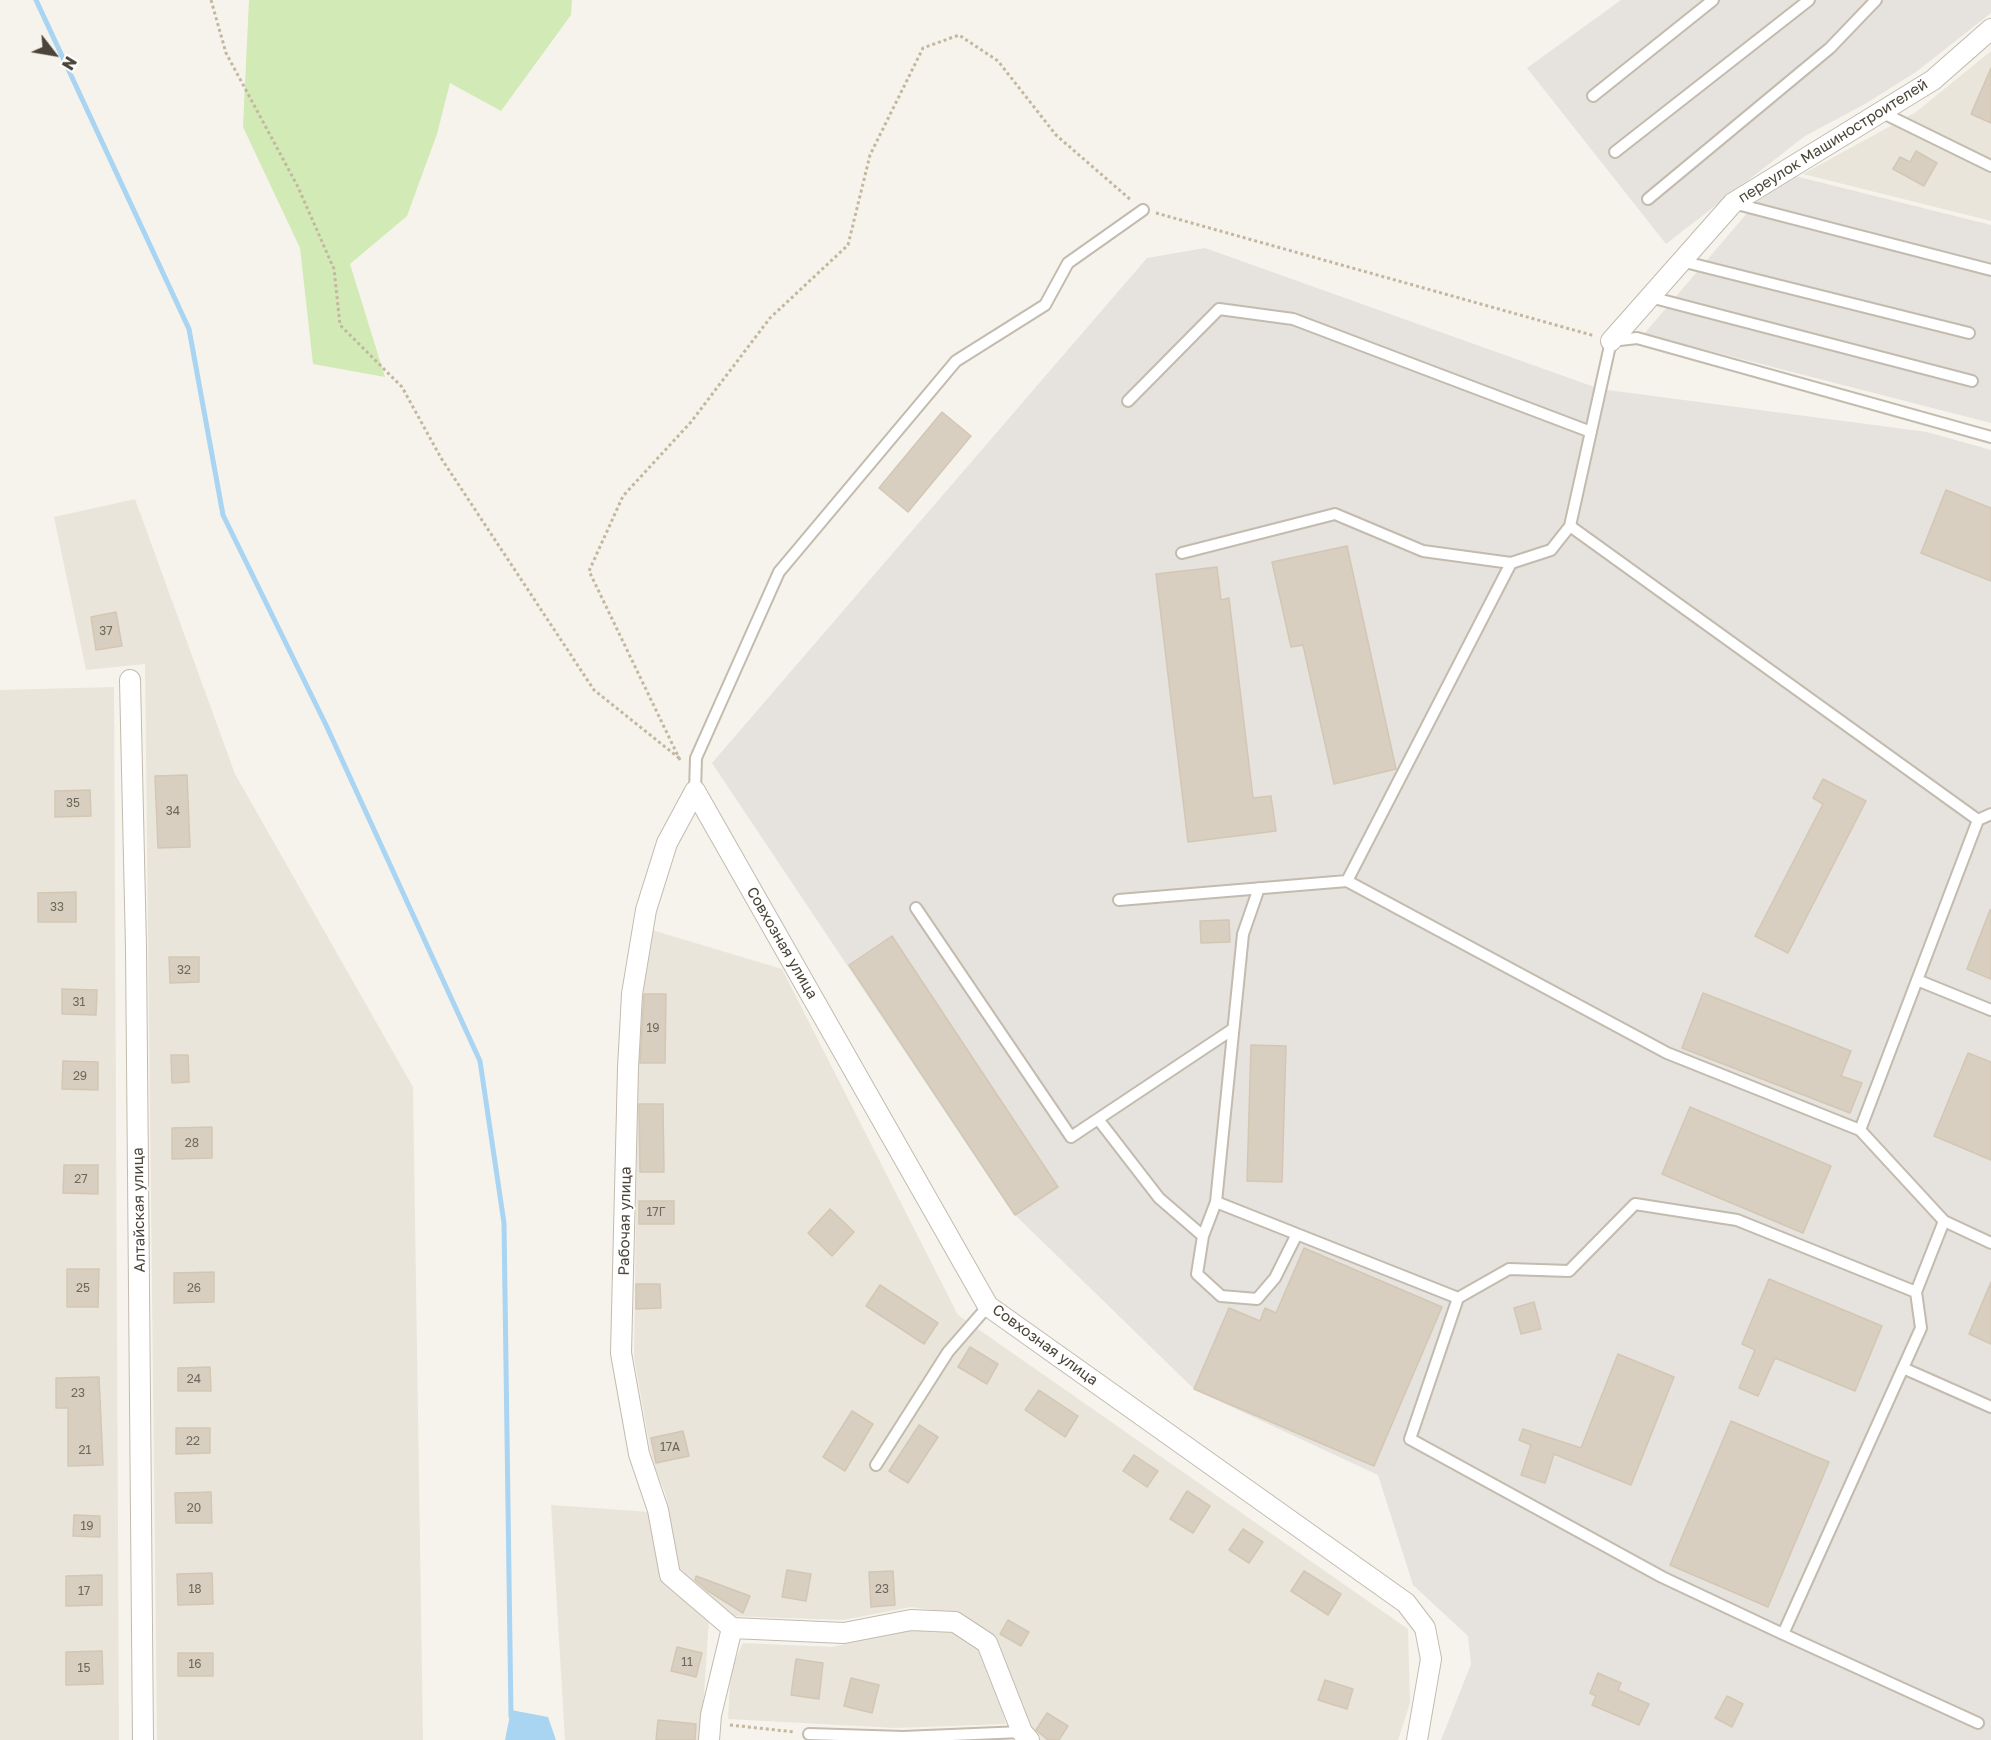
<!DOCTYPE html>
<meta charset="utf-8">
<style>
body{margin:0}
#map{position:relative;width:1991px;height:1740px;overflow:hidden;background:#f6f3ec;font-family:"Golos Text",sans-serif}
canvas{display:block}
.north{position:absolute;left:24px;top:24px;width:60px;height:60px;-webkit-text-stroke:4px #fff;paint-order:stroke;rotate:121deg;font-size:16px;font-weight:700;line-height:24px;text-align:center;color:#4b4439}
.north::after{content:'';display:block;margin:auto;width:21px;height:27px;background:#4b4439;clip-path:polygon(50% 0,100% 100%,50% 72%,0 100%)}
</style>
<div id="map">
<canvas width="1991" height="1740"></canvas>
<div class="north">N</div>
</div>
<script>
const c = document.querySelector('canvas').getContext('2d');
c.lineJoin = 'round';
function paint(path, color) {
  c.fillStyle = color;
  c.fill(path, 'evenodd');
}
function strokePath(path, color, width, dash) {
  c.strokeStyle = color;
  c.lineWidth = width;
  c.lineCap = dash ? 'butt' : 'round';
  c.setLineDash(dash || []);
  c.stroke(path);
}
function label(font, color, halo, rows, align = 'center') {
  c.font = font + ' "Golos Text",sans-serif';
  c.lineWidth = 4.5;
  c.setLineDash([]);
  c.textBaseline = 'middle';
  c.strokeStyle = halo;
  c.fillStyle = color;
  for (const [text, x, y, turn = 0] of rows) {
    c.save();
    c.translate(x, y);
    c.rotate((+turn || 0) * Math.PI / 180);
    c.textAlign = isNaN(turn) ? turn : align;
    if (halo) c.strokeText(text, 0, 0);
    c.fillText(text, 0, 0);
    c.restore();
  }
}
const residential = new Path2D(`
 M1991,51V221L1803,174L1916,112Z
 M135,499L235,774L413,1087L423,1740H157L145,664L86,670L54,517Z
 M114,687L119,1740H0V690Z
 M652,930L782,969L958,1315L1408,1629L1410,1703L1398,1740H1039L1029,1728L996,1639L962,1614L911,1607L843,1620L728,1616L680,1575L666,1495L652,1460L634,1357L639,988Z
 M551,1505L650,1512L665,1581L709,1619L701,1740H565Z
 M911,1629L953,1632L984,1652L1006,1724L895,1728L728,1719L731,1669L743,1643L832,1647Z`);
const industrial = new Path2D(`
 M1621,0H1991V13L1916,72L1865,104L1805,136L1666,244L1527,68Z
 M1795,176L1991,225V423L1644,334L1765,192Z
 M1205,248L1600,389L1927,432L1991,450V1740H1441L1471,1664L1468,1636L1413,1585L1378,1475L1195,1390L1012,1212L712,763L1147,258Z`);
const green = new Path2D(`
 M249,0H572L571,15L501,111L450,83L437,134L407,216L350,264L385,377L313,364L300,248L243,127Z`);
const water = new Path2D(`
 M511,1710L548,1717L556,1740H505Z`);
const stream = new Path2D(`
 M36,0L189,329L223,515L326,725L480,1061L504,1223L511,1717`);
const building = new Path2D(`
 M1991,68V123L1971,114Z
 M1916,151L1937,163L1924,186L1893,169L1900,157L1910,162Z
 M942,412L971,436L908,512L879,488Z
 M1946,490L1991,508V581L1921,553Z
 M1347,546L1396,769L1334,784L1303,645L1291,647L1272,562Z
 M1217,567L1221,600L1229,598L1253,798L1271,796L1276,831L1188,842L1156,574Z
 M116,612L122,646L96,650L91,617Z
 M187,775L190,847L158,848L155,776Z
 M1823,779L1866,801L1788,953L1755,936L1823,804L1813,798Z
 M90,790L91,816L55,817V791Z
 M76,892V922H38V893Z
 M1990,910H1991V979L1967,969Z
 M1229,920L1230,942L1201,943L1200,921Z
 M892,936L1058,1187L1015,1215L849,965Z
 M169,957H199V982L170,983Z
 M62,989L97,990L96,1015L62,1014Z
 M1703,993L1851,1051L1841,1076L1862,1083L1850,1113L1682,1048Z
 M644,994H666L665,1063H640Z
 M1251,1045L1286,1046L1282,1182L1247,1181Z
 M1968,1053L1991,1062V1160L1934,1136Z
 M171,1055H188L189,1082L172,1083Z
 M63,1061L98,1062V1090L62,1089Z
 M639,1104H663L664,1172H640Z
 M1690,1107L1831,1166L1803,1233L1662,1174Z
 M212,1127V1158L172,1159V1128Z
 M64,1165H98V1194L63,1193Z
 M639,1201H674V1224H639Z
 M830,1209L854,1232L832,1256L808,1233Z
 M1304,1248L1442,1307L1374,1466L1194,1389L1229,1308L1260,1321L1265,1308L1276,1313Z
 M67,1269H99L98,1307H67Z
 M214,1272V1302L174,1303V1273Z
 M1769,1279L1882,1326L1855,1391L1775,1358L1758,1396L1739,1388L1755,1350L1742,1344Z
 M1991,1282V1344L1969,1334Z
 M636,1284H660L661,1308L636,1309Z
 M880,1285L938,1323L924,1344L866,1306Z
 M1534,1302L1541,1329L1521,1334L1514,1308Z
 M970,1347L998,1364L987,1384L958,1367Z
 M1618,1354L1674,1377L1631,1485L1554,1454L1545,1483L1521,1475L1531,1445L1519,1440L1523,1429L1581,1448Z
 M210,1367L211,1391H178V1368Z
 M99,1377L103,1465L68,1466V1408H56V1378Z
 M1039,1390L1078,1416L1065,1437L1025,1410Z
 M852,1411L873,1424L845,1471L823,1457Z
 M1731,1421L1829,1462L1768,1607L1670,1565Z
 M919,1425L938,1437L908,1483L889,1471Z
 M176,1428H210V1453L176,1454Z
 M683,1431L689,1456L656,1463L651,1438Z
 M1134,1455L1158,1471L1147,1487L1123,1471Z
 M1187,1491L1210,1506L1193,1533L1170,1519Z
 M211,1492L212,1523H176L175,1493Z
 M74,1515L100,1516V1537L73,1536Z
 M1243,1529L1263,1542L1249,1563L1229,1550Z
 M787,1570L811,1574L806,1601L782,1597Z
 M893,1571L895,1605L871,1607L869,1572Z
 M1304,1571L1341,1594L1328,1615L1291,1591Z
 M212,1573L213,1604L178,1605L177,1574Z
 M102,1575V1605L66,1606V1576Z
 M696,1576L750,1596L743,1613L708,1591L695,1580Z
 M1008,1620L1029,1632L1021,1646L1000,1634Z
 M677,1647L702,1653L696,1677L671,1671Z
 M102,1651L103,1684L66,1685V1652Z
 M178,1653H213V1676H178Z
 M796,1659L823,1663L819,1699L791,1695Z
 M1598,1673L1621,1683L1618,1690L1649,1704L1639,1725L1592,1705L1596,1696L1590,1693Z
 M851,1678L879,1685L872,1713L844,1706Z
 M1325,1680L1353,1689L1347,1709L1318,1700Z
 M1727,1696L1743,1704L1732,1727L1715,1718Z
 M1047,1713L1068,1726L1059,1740H1048L1036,1730Z
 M658,1720L696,1724L695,1740H656Z`);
const path = new Path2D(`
 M211,0L226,53L298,187L334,269L340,325L402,387L441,458L594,690L679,758
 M1156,213L1595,336
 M680,760L589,571L623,496L691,422L770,318L848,245L870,155L923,48L959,35L998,61L1056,135L1132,201
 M730,1725L795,1732`);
const service = new Path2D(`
 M1593,96L1713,0
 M1883,113L1991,166
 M1615,152L1809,0
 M1648,199L1830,48L1876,0
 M1733,203L1991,270
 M1681,261L1969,333
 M1650,297L1972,381
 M1128,401L1219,309L1293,319L1591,432
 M1182,553L1335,514L1423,551L1511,563L1551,550L1570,526
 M695,791L696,758L779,572L956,361L1045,305L1068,263L1143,210
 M1978,820L1991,814
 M1347,881L1511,563
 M1259,888L1243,934L1216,1202L1458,1298
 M1119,900L1347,881L1667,1053L1860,1130
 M916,908L1071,1137L1233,1029
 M1917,980L1991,1010
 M1098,1119L1159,1198L1203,1236
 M1216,1202L1203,1236L1197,1274L1221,1296L1257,1299L1275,1278L1297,1234
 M1944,1221L1860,1130L1978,820L1570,526L1611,341L1637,338L1991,437
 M1903,1368L1991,1407
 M876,1465L948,1352L988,1306
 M1783,1634L1662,1577L1410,1439L1458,1298L1509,1269L1569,1271L1635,1204L1737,1220L1916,1292
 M1978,1723L1783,1634L1921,1328L1916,1292L1944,1221L1991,1243
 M809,1734L903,1737L1022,1732`);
const minor = new Path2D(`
 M1611,341L1733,203L1933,80L1991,29
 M130,680L136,948L143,1740
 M695,791L988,1306L1406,1603L1425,1628L1431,1659L1417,1740
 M695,791L667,843L646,910L632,994L628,1068L621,1353L639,1454L658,1510L670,1575L732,1628L711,1715L709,1740
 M732,1628L844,1633L911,1620L955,1622L987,1643L1022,1732L1029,1740`);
const numberNames = [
 ["37",106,631],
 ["35",73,803],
 ["34",173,811],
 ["33",57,907],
 ["32",184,970],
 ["31",79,1002],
 ["19",653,1028],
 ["29",80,1076],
 ["28",192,1143],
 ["27",81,1179],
 ["17Г",656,1212],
 ["25",83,1288],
 ["26",194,1288],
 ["24",194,1379],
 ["23",78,1393],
 ["22",193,1441],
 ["17А",670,1447],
 ["21",85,1450],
 ["20",194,1508],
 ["19",87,1526],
 ["18",195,1589],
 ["23",882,1589],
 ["17",84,1591],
 ["11",687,1662],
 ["16",195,1664],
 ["15",84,1668]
];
const streetNames = [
 ["переулок Машиностроителей",1833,141,-32],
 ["Совхозная улица",782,943,60],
 ["Алтайская улица",139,1210,-91],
 ["Рабочая улица",625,1221,-89],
 ["Совхозная улица",1045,1345,36]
];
paint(residential, '#eae5da');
paint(industrial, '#e6e2dd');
paint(green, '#d2eab5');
paint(water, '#a9d4f2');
strokePath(stream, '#a9d4f2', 5);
paint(building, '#d8cfc1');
strokePath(building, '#d3c7b4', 1.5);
strokePath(service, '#c2bbae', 14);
strokePath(minor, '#c2bbae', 22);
strokePath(path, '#c4b79f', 3, [3, 3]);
strokePath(service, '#fff', 10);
strokePath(minor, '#fff', 20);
label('12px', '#6e675b', null, numberNames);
label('15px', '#4b4439', '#fff', streetNames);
</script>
